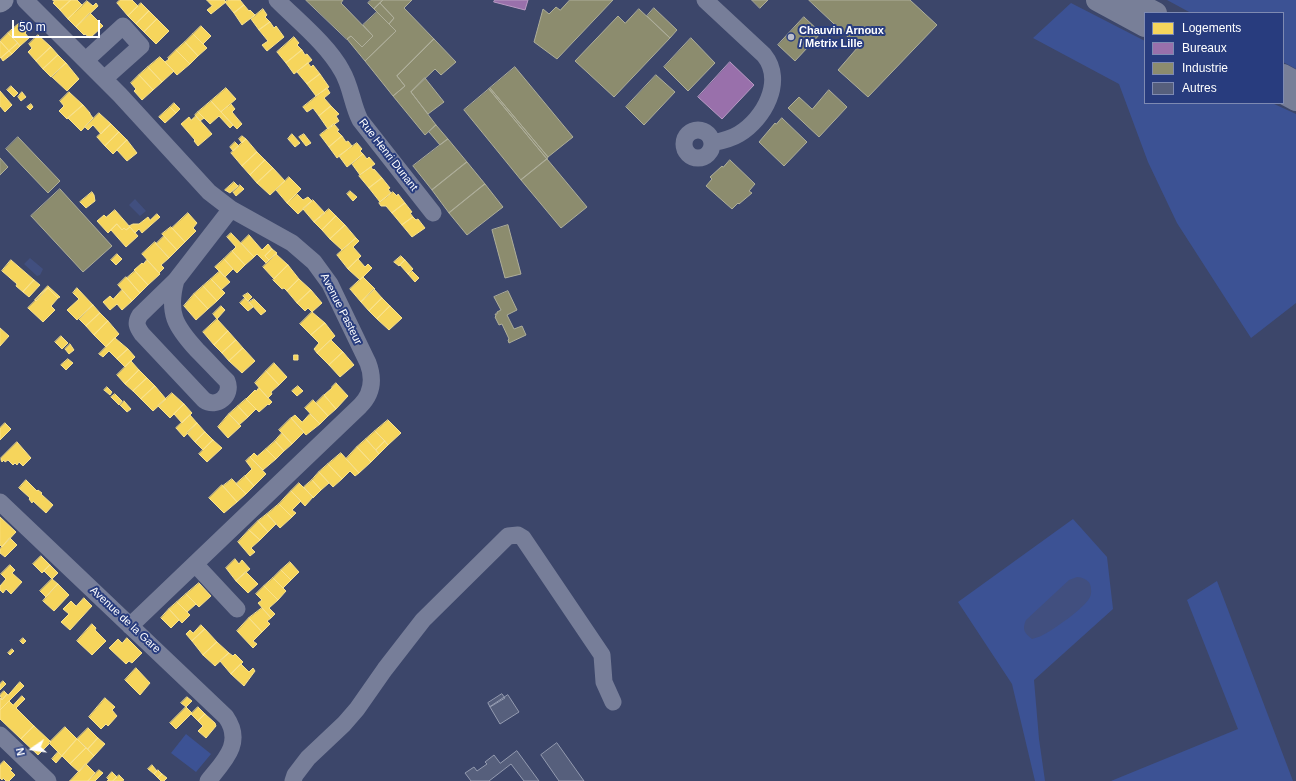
<!DOCTYPE html>
<style>
body{margin:0}
#map{position:relative;width:1296px;height:781px;overflow:hidden;background:#3c466a;font-family:Helvetica,sans-serif}
canvas{display:block}
.legend{position:absolute;left:1144px;top:12px;width:140px;height:92px;box-sizing:border-box;background:#283c7e;border:1px solid #7e8ab2;margin:0;padding:5px 7px;list-style:none;font-size:12px;color:#fff}
.legend li{display:flex;align-items:center;gap:8px;height:20px}
.legend b{width:20px;border:1px solid #7e8ab2}
.north{position:absolute;left:12px;top:729px;width:40px;height:40px;-webkit-text-stroke:3px #283c7e;paint-order:stroke;rotate:257deg;font-size:11px;font-weight:700;line-height:16px;text-align:center;color:#fff}
.north::after{content:'';display:block;margin:auto;width:14px;height:18px;background:#fff;clip-path:polygon(50% 0,100% 100%,50% 72%,0 100%)}
.scale{position:absolute;left:12px;top:20px;width:88px;height:18px;box-sizing:border-box;border:2px solid #fff;border-top:0;padding-left:5px;font-size:12px;line-height:14px;white-space:nowrap;color:#fff;-webkit-text-stroke:3px #283c7e;paint-order:stroke}
</style>
<div id="map">
<canvas width="1296" height="781"></canvas>
<ul class="legend">
<li><b style="height:11px;background:#f6d55c"></b>Logements</li>
<li><b style="height:11px;background:#9970ab"></b>Bureaux</li>
<li><b style="height:11px;background:#8c8c6e"></b>Industrie</li>
<li><b style="height:11px;background:#565f7c"></b>Autres</li>
</ul>
<div class="north">N</div>
<div class="scale">50 m</div>
</div>
<script>
const c = document.querySelector('canvas').getContext('2d');
c.lineJoin = 'round';
function paint(path, color) {
  c.fillStyle = color;
  c.fill(path, 'evenodd');
}
function strokePath(path, color, width, dash) {
  c.strokeStyle = color;
  c.lineWidth = width;
  c.lineCap = dash ? 'butt' : 'round';
  c.setLineDash(dash || []);
  c.stroke(path);
}
function label(font, color, halo, rows, align = 'center') {
  c.font = font + ' Helvetica,sans-serif';
  c.lineWidth = 4;
  c.setLineDash([]);
  c.textBaseline = 'middle';
  c.strokeStyle = halo;
  c.fillStyle = color;
  for (const [text, x, y, turn = 0] of rows) {
    c.save();
    c.translate(x, y);
    c.rotate((+turn || 0) * Math.PI / 180);
    c.textAlign = isNaN(turn) ? turn : align;
    if (halo) c.strokeText(text, 0, 0);
    c.fillText(text, 0, 0);
    c.restore();
  }
}
const green = new Path2D(`
 M1167,0H1296V69L1283,62V13H1191Z
 M1071,3L1145,41V103H1272L1296,114V303L1251,338L1177,223L1148,162L1119,84L1033,38Z
 M1073,519L1107,557L1113,609L1034,680L1039,739L1045,781H1035L1012,684L958,602Z
 M1217,581L1293,781H1111L1238,729L1187,600Z
 M186,734L211,754L196,772L171,753Z`);
const water = new Path2D(`
 M135,199L146,211L140,216L129,205Z
 M30,258L43,269L40,275L37,276L24,264Z
 M1077,577C1082,577 1088,580 1090,584C1091,587 1092,593 1090,597C1086,607 1052,631 1041,636C1039,637 1035,638 1032,639C1024,633 1022,629 1026,620L1069,580Z`);
const homes = new Path2D(`
 M53,0H71L60,10L53,3L54,2Z
 M71,0H77L82,5L68,19L60,10Z
 M120,0H132L138,6L128,16L117,3Z
 M207,0H224L226,2L211,14L207,10L212,6Z
 M228,0H240L244,5L234,13L225,2Z
 M87,1L93,6L96,3L98,6L76,27L68,19Z
 M141,3L149,11L136,24L128,16Z
 M244,5L249,11L250,10L255,15L242,25L234,13Z
 M263,9L267,15L265,17L270,22L259,30L251,19Z
 M149,11L157,19L144,32L136,24Z
 M90,13L103,26L90,38L85,34L84,35L76,27Z
 M157,19L169,31L156,44L144,32Z
 M22,21L29,29L25,33L29,38L20,46L8,33Z
 M270,22L274,28L276,26L284,37L267,51L262,45L268,41L259,30Z
 M201,26L211,36L203,44L193,34Z
 M8,33L18,43L9,51L0,41Z
 M193,34L207,48L198,56L185,42Z
 M38,35L51,47L36,61L28,52L32,48L29,44Z
 M294,37L299,43L297,45L302,50L286,63L277,52Z
 M0,41L9,51L1,58L0,57Z
 M185,42L198,56L190,64L176,50Z
 M18,43L20,46L12,54L9,51Z
 M51,47L58,55L43,69L36,61Z
 M176,50L190,64L177,75L165,62L169,59L168,58Z
 M302,50L305,55L307,54L312,60L294,74L286,63Z
 M9,51L12,54L3,61L1,58Z
 M58,55L66,63L51,77L43,69Z
 M160,57L174,71L162,82L148,67Z
 M66,63L79,79L67,91L52,77Z
 M308,63L311,67L313,65L320,74L307,84L297,72Z
 M148,67L162,82L153,90L139,75Z
 M320,74L329,87L316,96L307,84Z
 M139,75L153,90L142,100L134,91L136,89L131,83Z
 M11,86L18,93L14,97L7,90Z
 M226,88L236,99L221,112L211,101Z
 M327,88L330,93L324,98L331,106L319,116L313,108L307,112L303,107Z
 M0,91L12,105L5,112L0,106Z
 M22,92L26,97L21,101L18,97Z
 M69,92L83,105L67,119L59,111L64,106L60,101Z
 M211,101L233,125L230,128L219,116L210,124L198,112Z
 M174,103L180,109L176,113L170,107Z
 M31,104L33,107L30,110L27,107Z
 M231,104L235,109L232,112L242,124L237,129L221,112Z
 M83,105L90,113V114L93,118L81,131L68,118Z
 M331,106L339,114L336,116L339,121L328,129L319,116Z
 M170,107L176,113L165,123L159,117Z
 M198,112L204,118L200,121L195,115Z
 M99,113L111,124L101,134L93,125L88,130L85,127Z
 M196,116L212,134L198,146L194,141L195,140L181,124L189,117L191,120Z
 M111,124L119,132L105,146L97,137Z
 M334,124L339,130L337,131L342,136L329,147L320,135Z
 M119,132L127,140L113,154L105,146Z
 M292,134L300,143L295,147L288,139Z
 M304,134L311,143L306,146L299,137Z
 M242,136L246,139L242,143L239,139Z
 M342,136L346,142L348,141L352,146L337,158L329,147Z
 M246,139L257,152L242,166L231,153Z
 M127,140L137,153L127,161L117,150Z
 M235,142L239,146L233,151L230,147Z
 M357,143L362,149L360,151L363,154L347,167L339,156Z
 M257,152L265,160L250,175L242,166Z
 M363,154L367,159L369,157L375,164L360,175L352,164Z
 M265,160L273,168L257,183L250,175Z
 M371,167L373,170L374,169L382,178L369,188L359,176Z
 M273,168L285,181L270,195L257,183Z
 M289,177L301,189L287,203L276,190Z
 M382,178L390,188L388,189L391,193L380,202L369,188Z
 M234,182L238,186L230,193L225,190Z
 M240,185L244,189L236,196L233,192Z
 M350,191L357,197L353,201L347,194Z
 M92,192L94,195L95,201L86,208L80,202Z
 M393,192L397,196L398,194L405,203L392,213L386,206H381L379,203Z
 M297,194L303,200L308,197L312,201L298,214L287,203Z
 M313,200L325,213L314,222L303,209Z
 M405,203L412,212L410,213L413,217L402,225L392,213Z
 M329,209L336,216L322,230L314,222Z
 M115,210L130,227L126,230L124,228L122,230L117,224L108,233L97,221L104,215L106,217Z
 M188,213L197,223L193,228L196,231L185,242L172,228Z
 M157,214L160,217L142,233L139,229L135,233L129,226L133,224H139L148,217L150,220Z
 M336,216L345,225L330,239L322,230Z
 M413,217L416,220L418,219L425,228L412,237L402,225Z
 M117,224L122,230L124,228L126,230L130,227L138,236L126,247L111,230Z
 M345,225L356,238L342,250L330,239Z
 M171,227L185,242L177,250L162,234Z
 M231,233L254,257L245,265L232,251L236,247L227,237Z
 M249,235L262,250L268,244L272,249L265,256L269,260L266,263L257,254L254,257L241,243Z
 M164,236L177,250L169,258L156,244Z
 M356,238L359,241L353,247L361,256L348,269L337,255Z
 M155,242L169,258L161,265L164,268L159,273L142,254Z
 M272,249L277,253L269,260L265,256Z
 M232,251L245,265L237,273L224,259Z
 M117,254L122,259L116,265L111,260Z
 M276,254L288,265L274,279L263,267Z
 M401,256L405,260L399,266L394,262Z
 M224,259L233,269L225,277L215,267Z
 M358,259L365,267L368,264L372,268L360,280L348,269Z
 M11,260L34,280L23,292L16,286L17,284L2,271Z
 M147,260L160,274L148,285L134,270L142,263L143,264Z
 M405,260L413,269L408,274L400,265Z
 M288,265L299,279L287,291L284,288L282,289L273,280Z
 M135,271L148,285L140,293L127,278Z
 M220,271L230,282L221,290L211,279Z
 M412,271L419,278L415,282L408,274Z
 M126,277L140,293L132,301L118,285Z
 M363,277L375,289L361,302L350,289Z
 M211,279L225,293L217,301L203,286Z
 M299,279L311,290L297,303L287,291Z
 M34,280L40,285L29,297L23,292Z
 M48,286L60,297L58,298L48,288L36,301L35,300Z
 M203,286L217,301L208,309L194,294Z
 M48,288L58,298L51,306L55,310L43,322L28,308Z
 M77,288L93,305L77,320L67,310L79,299L73,293Z
 M374,289L382,298L369,311L361,302Z
 M122,290L132,301L122,310L117,304L110,310L103,302L110,296L113,299Z
 M311,290L322,303L312,312L308,308L305,311L297,303Z
 M248,293L252,297L248,301L243,296Z
 M194,294L208,309L196,320L184,306Z
 M245,298L253,307L248,311L240,303Z
 M382,298L390,306L377,319L369,311Z
 M254,299L266,311L261,315L249,302Z
 M93,305L100,313L86,326L79,319Z
 M221,306L225,310L217,319L213,314Z
 M390,306L402,318L389,330L377,319Z
 M312,312L325,323L311,335L300,324Z
 M100,313L108,321L94,335L86,326Z
 M217,319L228,331L214,345L203,332Z
 M108,321L119,334L106,347L94,335Z
 M325,323L335,336L317,353L314,349L319,343L311,335Z
 M0,328L9,336L0,346Z
 M228,331L236,340L222,353L214,345Z
 M61,336L68,343L62,349L55,342Z
 M115,338L128,349L117,359L109,351L103,357L99,354Z
 M236,340L243,348L229,361L222,353Z
 M331,340L343,352L329,365L317,353Z
 M70,344L74,350L69,354L65,349Z
 M243,348L255,361L242,373L229,361Z
 M128,349L135,357L125,367L117,359Z
 M343,352L354,365L340,377L329,365Z
 M294,355H298V360H294Z
 M68,359L73,363L66,370L61,365Z
 M131,361L139,370L125,384L117,375Z
 M274,363L287,377L279,385L266,371Z
 M139,370L147,378L133,391L125,384Z
 M266,371L279,385L271,392L272,394L268,398L255,383Z
 M147,378L155,386L141,399L133,391Z
 M336,383L348,396L336,409L324,395L332,388V387Z
 M155,386L166,399L153,411L141,399Z
 M298,386L303,391L297,396L292,391Z
 M107,387L112,392L110,395L104,390Z
 M259,388L272,402L269,405L268,404L259,412L246,399L255,390L256,391Z
 M172,393L184,404L170,418L158,406Z
 M115,394L122,401L119,405L111,397Z
 M324,395L336,409L328,416L316,403Z
 M246,399L256,409L248,417L238,406Z
 M313,400L328,416L320,424L305,408Z
 M124,401L131,409L127,412L120,405Z
 M184,404L192,413L182,423L174,414Z
 M238,406L248,417L239,425L229,414Z
 M229,414L241,426L228,438L218,427Z
 M310,414L320,424L306,435L291,418L295,415L302,422Z
 M190,415L197,423L184,437L176,428Z
 M291,418L304,432L292,444L279,430Z
 M388,420L401,433L388,445L375,431Z
 M5,423L11,429L0,440V428Z
 M197,423L205,432L195,442L187,433Z
 M375,431L385,441L376,450L366,439Z
 M205,432L213,440L203,450L195,442Z
 M282,433L292,444L284,451L275,441Z
 M366,439L379,454L371,462L357,447Z
 M213,440L222,448L207,462L199,454Z
 M275,441L284,451L276,459L266,449Z
 M385,441L388,445L379,454L376,450Z
 M17,442L31,458L23,466L19,462L17,465L15,463L13,465L8,460L5,462L4,460L2,462L1,460V458Z
 M357,447L371,462L359,473L346,459Z
 M266,449L276,459L263,470L250,457L254,453L257,456Z
 M341,453L359,473L355,476L350,471L342,479L328,464Z
 M250,457L266,474L254,486L245,476L252,469L246,461Z
 M328,464L342,479L333,487L319,472Z
 M319,472L329,483L321,490L312,480Z
 M245,476L254,486L246,494L236,484Z
 M232,479L246,494L237,502L223,486Z
 M26,480L37,491L38,490L42,493L41,494L53,505L46,513L33,501L32,503L29,499L30,498L19,488Z
 M312,480L321,490L313,498L304,487Z
 M299,483L313,497L305,506L291,491Z
 M222,485L237,502L224,513L209,498Z
 M291,491L301,501L292,510L296,513L292,517L279,504Z
 M279,504L292,517L280,528L267,514Z
 M267,514L276,524L268,532L258,521Z
 M0,517L16,532L2,547L0,545Z
 M258,521L268,532L260,540L249,530Z
 M249,530L260,540L251,548L255,552L250,556L238,542Z
 M10,538L17,545L5,557L0,553V549Z
 M41,556L50,565L42,573L33,564Z
 M235,559L239,564L242,560L250,569L236,581L226,568Z
 M290,562L299,572L291,580L281,570Z
 M10,565L15,570L12,573L22,582L11,594L6,589L3,593L0,590V586L6,579L1,574Z
 M50,565L58,573L52,579L44,571Z
 M281,570L291,580L283,588L273,578Z
 M246,572L258,584L248,593L236,581Z
 M273,578L286,591L278,600L264,586Z
 M52,579L58,584L46,597L40,591Z
 M199,583L211,596L199,607L186,594Z
 M58,584L69,595L54,611L43,601Z
 M264,586L278,600L269,608L275,614L271,618L258,603L262,600L256,594Z
 M186,594L196,604L187,612L177,602Z
 M84,598L92,606L70,630L61,622L69,614L63,609L71,601L76,606Z
 M177,602L190,615L182,623L169,609Z
 M262,608L271,618L267,621L270,624L262,632L249,618Z
 M169,609L179,620L171,628L161,618Z
 M249,618L262,632L253,641L257,644L253,648L237,631Z
 M92,624L96,628L95,630L106,641L92,655L77,641Z
 M201,625L205,629L192,641L186,634L190,630L193,633Z
 M205,629L217,642L203,655L192,641Z
 M23,638L26,641L23,644L20,641Z
 M127,638L142,653L132,663L129,661L126,664L109,648L118,639L122,643Z
 M217,642L229,653L215,666L203,655Z
 M12,649L14,651L10,655L8,653Z
 M229,653L233,656L235,654L243,662L231,674L220,661Z
 M241,664L249,672L253,668L255,671L244,686L231,674Z
 M136,668L150,683L140,695L125,680Z
 M3,681L6,684L0,690V684Z
 M20,682L24,686L0,710V698L2,700L7,694L8,695Z
 M4,691L7,694L2,700L0,695Z
 M22,696L25,699L16,708L34,726L21,739L0,719V710L9,701L13,705Z
 M187,697L192,701L186,707L181,703Z
 M105,698L115,707L112,710L117,716L108,726L106,724L101,729L89,717Z
 M186,707L192,713L176,729L170,723Z
 M198,707L205,714L198,721L191,714Z
 M205,714L215,723L216,726L206,738L198,731L203,726L198,721Z
 M34,726L51,742L38,755L21,739Z
 M65,727L77,739L62,756L49,743Z
 M88,728L98,738L88,749L77,739Z
 M98,738L105,744L94,756L88,749Z
 M77,739L86,748L70,764L62,756Z
 M86,748L94,756L79,772L70,764Z
 M58,752L62,756L56,763L52,759Z
 M4,761L12,769L10,770L15,775L9,781H6L3,778L2,780L0,778V765Z
 M86,764L95,773L88,781H70Z
 M152,765L157,771L154,774L148,769Z
 M99,770L103,773L95,781H88Z
 M158,770L162,774L158,778L154,774Z
 M112,772L117,777L113,781H107L109,780L107,778Z
 M162,774L167,778L164,781H161L158,778Z
 M119,775L124,780L122,781H113Z`);
const offices = new Path2D(`
 M495,0H528L525,10L494,2Z
 M730,62L754,85L722,119L698,97Z`);
const industry = new Path2D(`
 M306,0H343L341,3L373,36L362,47L351,36L347,39Z
 M371,0H383L374,9L368,3Z
 M383,0H412L404,8L434,39L397,76L405,86L393,96L365,61L396,31L389,24L394,18L380,3Z
 M570,0H613L557,59L534,42L543,9L549,14L556,7L560,10Z
 M752,0H768L760,8Z
 M809,0H910L937,25L868,97L838,70L858,47Z
 M380,3L394,18L389,24L374,9Z
 M654,8L677,30L670,38L647,16Z
 M639,9L670,38L614,97L575,61L618,16L625,23Z
 M377,12L396,31L365,61L347,39L351,36L362,47L373,36L363,25Z
 M804,17L821,33L795,61L778,45Z
 M691,38L715,63L688,91L664,67Z
 M434,39L456,62L441,75L435,69L411,92L436,125L425,135L393,96L405,86L397,76Z
 M515,67L573,137L548,157L490,88Z
 M656,75L675,92L644,125L626,107Z
 M425,78L444,102L428,114L411,92Z
 M490,88L548,157L547,159L489,89Z
 M489,89L547,159L521,180L464,110Z
 M829,90L847,107L819,137L788,108L799,97L812,109Z
 M782,118L807,142L784,166L759,142L775,123L776,124Z
 M436,125L448,139L440,145L429,132Z
 M18,137L60,181L48,193L6,149Z
 M448,139L467,162L432,190L413,166Z
 M0,158L8,167L0,175Z
 M547,159L587,207L561,228L521,180Z
 M730,160L755,184L749,191L752,193L739,204L738,203L732,209L706,186L712,179L710,177L722,166L723,167Z
 M467,162L485,184L449,213L432,190Z
 M485,184L503,207L467,235L449,213Z
 M60,189L112,246L83,272L31,216Z
 M508,225L521,274L505,278L492,230Z
 M508,291L517,310L507,315L514,329L522,326L526,335L509,343L508,340L509,339L502,324L499,325L495,317L496,316L495,314H497V312L501,310L494,297Z`);
const building = new Path2D(`
 M502,694L505,698L490,707L488,703Z
 M508,695L519,712L500,724L490,707Z
 M557,743L584,781H559L541,755Z
 M517,751L539,781H524L511,764L489,781H471L465,773L474,767L477,771L487,764L485,762L494,755L500,763Z`);
const minor = new Path2D(`
 M25,0L120,95L209,192L231,209L292,243L314,262L330,284L368,363C374,379 372,394 360,406L130,626
 M277,0C298,21 328,45 342,71C351,86 352,104 360,120L433,213
 M705,0L764,55C785,81 764,119 739,134C731,139 722,141 712,143
 M86,60L123,26L141,46L104,79
 M684 144a14 14 0 1 1 28 0a14 14 0 1 1-28 0Z
 M176,280C167,313 175,326 197,350C207,360 217,371 227,381C233,395 217,409 204,400L142,334C137,327 135,323 140,315L176,280L231,209
 M0,502L226,717C244,743 224,761 208,781
 M195,564L237,609
 M0,735L48,781
 M293,781L295,775L308,758L344,724L357,709L385,669L423,620L508,536L518,535L523,538L602,655L604,682L613,702`);
const major = new Path2D(`
 M0,2L3,0`);
const highway = new Path2D(`
 M1097,0L1145,26
 M1131,0L1156,13
 M1283,75L1296,82
 M1283,93L1296,100`);
const markers = [
 [791,37,4,"#bbbecb"]
];
const poiNames = [
 ["Chauvin Arnoux",799,31],
 ["/ Metrix Lille",799,44]
];
const streetNames = [
 ["Rue Henri Dunant",388,155,52],
 ["Avenue Pasteur",341,309,63],
 ["Avenue de la Gare",125,620,43]
];
paint(green, '#3c5294');
paint(water, '#414f7f');
paint(homes, '#f6d55c');
strokePath(homes, '#f9e28d', 1);
paint(offices, '#9970ab');
strokePath(offices, '#b89bc4', 1);
paint(industry, '#8c8c6e');
strokePath(industry, '#aeae9a', 1);
paint(building, '#565f7c');
strokePath(building, '#949bb0', 1);
strokePath(minor, '#777e99', 17);
strokePath(major, '#8087a0', 21);
strokePath(highway, '#787f98', 22);
for (const [x, y, r, color] of markers) {
  const dot = new Path2D();
  dot.arc(x, y, r, 0, 2 * Math.PI);
  c.fillStyle = color;
  c.fill(dot);
  strokePath(dot, '#283c7e', 1.5);
}
label('bold 11px', '#fff', '#283c7e', poiNames, 'left');
label('11px', '#fff', '#283c7e', streetNames);
</script>
